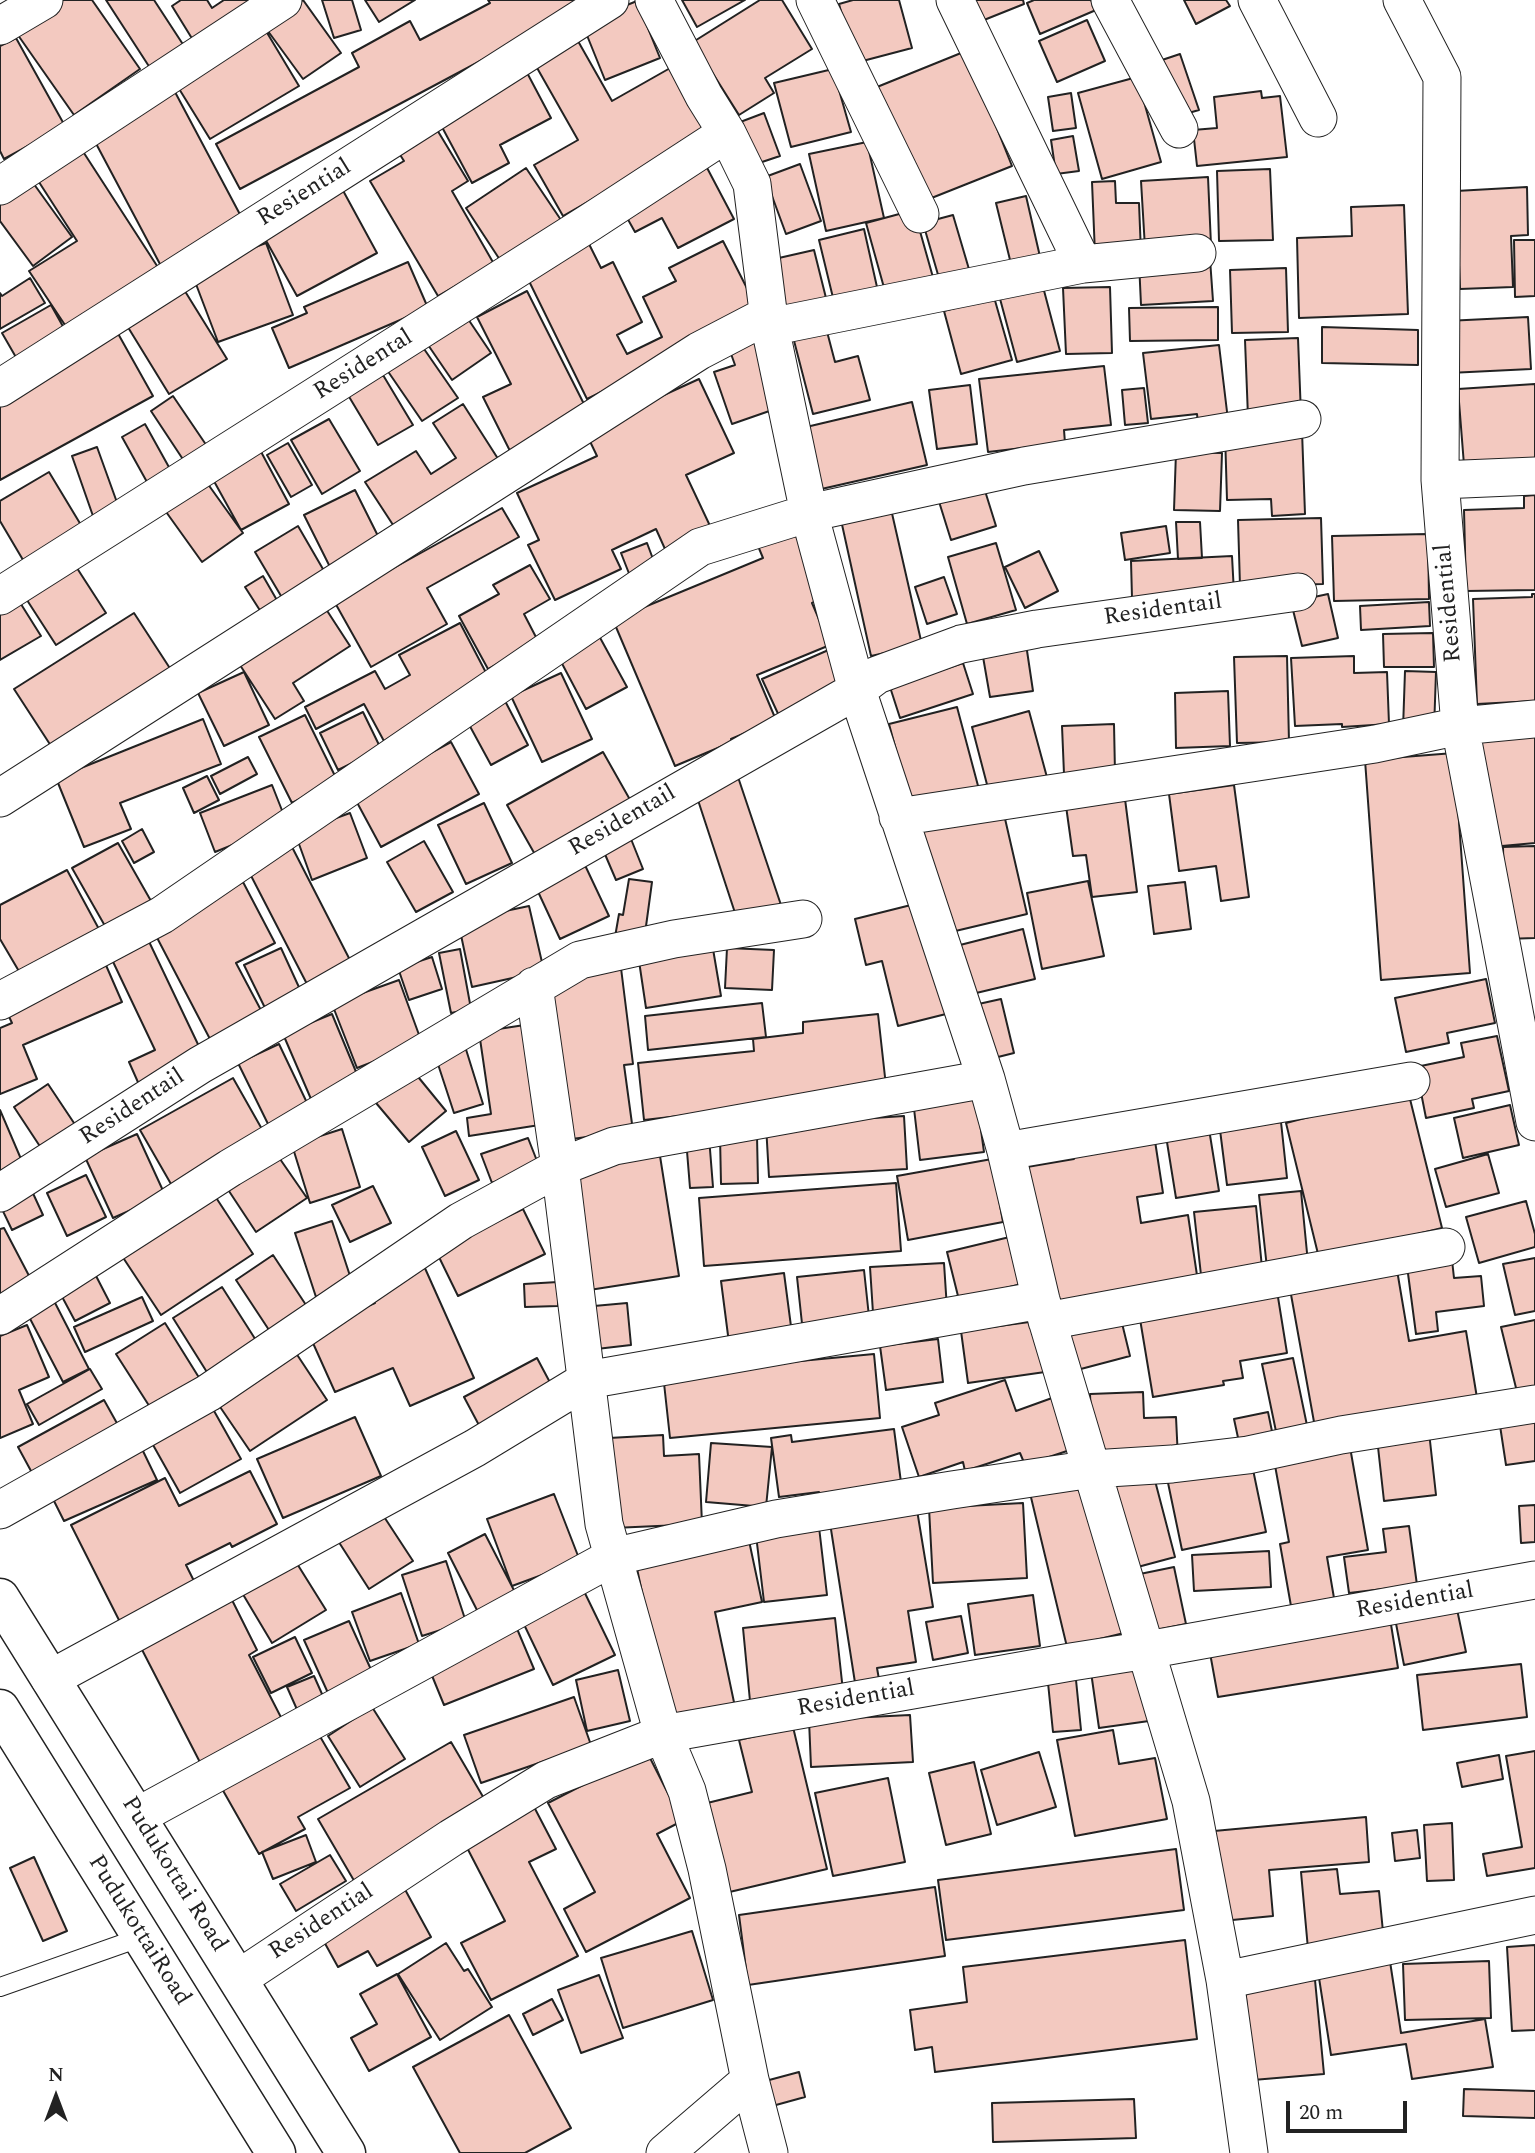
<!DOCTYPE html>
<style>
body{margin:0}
#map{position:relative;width:1535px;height:2153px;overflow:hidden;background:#fff;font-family:Spectral,serif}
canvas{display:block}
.north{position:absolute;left:21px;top:2062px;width:70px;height:70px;-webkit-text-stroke:5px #fff;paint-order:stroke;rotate:0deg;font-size:19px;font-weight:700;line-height:28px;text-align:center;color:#222}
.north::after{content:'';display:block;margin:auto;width:24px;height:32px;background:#222;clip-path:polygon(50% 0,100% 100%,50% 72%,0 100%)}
.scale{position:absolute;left:1286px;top:2101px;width:121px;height:32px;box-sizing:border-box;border:4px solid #222;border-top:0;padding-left:9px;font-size:21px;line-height:24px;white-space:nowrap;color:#222;-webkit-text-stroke:5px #fff;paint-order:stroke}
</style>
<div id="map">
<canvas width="1535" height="2153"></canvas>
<div class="north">N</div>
<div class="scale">20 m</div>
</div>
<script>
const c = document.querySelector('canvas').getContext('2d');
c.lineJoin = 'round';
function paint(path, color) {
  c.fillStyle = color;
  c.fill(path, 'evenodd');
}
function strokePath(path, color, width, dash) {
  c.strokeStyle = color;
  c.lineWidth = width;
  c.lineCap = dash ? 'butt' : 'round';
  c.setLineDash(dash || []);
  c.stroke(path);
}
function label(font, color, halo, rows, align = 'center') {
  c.font = font + ' Spectral,serif';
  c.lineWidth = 5;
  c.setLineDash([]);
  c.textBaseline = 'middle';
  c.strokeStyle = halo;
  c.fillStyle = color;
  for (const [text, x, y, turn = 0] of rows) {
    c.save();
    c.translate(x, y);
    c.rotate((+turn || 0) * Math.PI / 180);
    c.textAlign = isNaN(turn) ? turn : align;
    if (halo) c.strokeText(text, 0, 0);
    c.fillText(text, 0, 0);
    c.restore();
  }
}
const building = new Path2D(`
 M54,0H92L140,69L74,115L13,28Z
 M106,0H154L186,49L152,71Z
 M181,0H207L212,8L224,0H250L196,45L172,6Z
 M303,0L341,53L303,79L265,27Z
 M322,0H352L361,30L334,38Z
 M365,0H415L379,22Z
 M488,0H585L561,18L240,189L216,144L359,67L352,53L410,21L420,40L490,3Z
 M682,0H745L697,27Z
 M760,0H782L812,49L765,78L774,93L739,115L693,42Z
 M853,0H899L912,48L855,63L839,4Z
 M958,0H1023L1024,4L969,26Z
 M1034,0H1091L1096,10L1040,34L1027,3Z
 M1184,0H1226L1230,6L1196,24Z
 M637,1L660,58L605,80L582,23Z
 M1087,20L1105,61L1057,82L1039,41Z
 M263,26L299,86L210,139L173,79Z
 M574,34L612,101L672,67L710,132L563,216L534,165L578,140L532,59Z
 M16,38L65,126L4,159L0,151V46Z
 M966,51L1012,166L924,201L877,87Z
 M1180,54L1199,110L1178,116L1159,61Z
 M524,67L551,118L500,145L509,163L472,183L435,114Z
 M833,69L851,132L791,147L774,83Z
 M1137,77L1161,162L1102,179L1078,93Z
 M1261,91L1262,98L1280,96L1287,157L1197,166L1193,130L1217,128L1214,97Z
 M175,92L244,222L161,266L92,136Z
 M1071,93L1076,128L1053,131L1048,97Z
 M764,113L780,156L750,166L735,124Z
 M436,128L468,181L452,191L494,264L438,296L370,181L404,161L397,150Z
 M1073,136L1079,171L1056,174L1051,140Z
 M867,142L884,218L826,231L809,154Z
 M82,150L161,272L69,331L29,271L77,241L37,179Z
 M705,164L734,219L678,248L662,218L635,232L621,207Z
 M800,164L821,221L786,234L765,177Z
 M526,168L563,223L502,263L466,208Z
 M1270,169L1273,240L1219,241L1217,171Z
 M1208,177L1211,245L1145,248L1141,181Z
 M31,180L72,237L33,266L0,221V202Z
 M1115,181L1116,203H1139L1141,253L1095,254L1092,182Z
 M340,185L377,253L297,296L259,228Z
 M1527,187L1528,235L1511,236L1513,287L1460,289L1456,191Z
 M1026,196L1041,261L1012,268L996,203Z
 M1404,205L1408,314L1299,318L1297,238L1352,236L1351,207Z
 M914,210L936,288L888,302L866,223Z
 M953,215L971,276L941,285L923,223Z
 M864,229L879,296L835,306L819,240Z
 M1514,240H1535V296L1515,297Z
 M723,241L760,314L587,399L526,275L589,244L601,268L613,262L642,322L617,335L627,354L662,337L643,297L676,281L669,268Z
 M266,243L293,315L218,342L191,271Z
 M814,250L827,302L783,313L770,260Z
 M1210,259L1213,301L1141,305L1139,262Z
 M408,262L428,308L289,368L272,328L307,313L304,307Z
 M1286,268L1288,332L1232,333L1230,270Z
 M30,278L45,303L0,329V293L2,296Z
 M1042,283L1060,351L1017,362L999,295Z
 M1110,287L1112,353L1066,354L1063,288Z
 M183,288L227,359L169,394L126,324Z
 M527,291L589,414L511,453L483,397L511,384L477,317Z
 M994,297L1012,360L961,374L944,311Z
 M51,305L70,339L21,366L2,333Z
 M1218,307V340L1130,341L1129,308Z
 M464,313L491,353L452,380L424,339Z
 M1528,317L1531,369L1449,373L1446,321Z
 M825,324L835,362L858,356L870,400L813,414L792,333Z
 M1322,327L1418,330V365L1322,363Z
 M116,330L153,396L0,480V394Z
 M1298,338L1301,415L1248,417L1245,340Z
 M756,342L778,408L732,424L714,372L735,365L730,351Z
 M1219,345L1228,420L1198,423L1197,414L1151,419L1143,353Z
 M422,346L458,398L422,421L387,370Z
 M1104,366L1111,425L1064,430L1065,443L988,452L979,379Z
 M383,375L413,425L378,445L348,395Z
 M699,379L734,453L686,475L711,528L665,549L656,529L612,550L621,569L555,600L528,545L539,540L517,493L597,456L585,431Z
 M1535,384V461L1464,465L1458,389Z
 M970,385L977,444L937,449L929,390Z
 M1144,388L1148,423L1125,425L1122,390Z
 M173,396L213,455L190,470L151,411Z
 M912,402L927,465L817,490L802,428Z
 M463,404L502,465L397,531L365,482L416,451L431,474L456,458L433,423Z
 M329,419L360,471L322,494L291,440Z
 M145,424L170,469L147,482L122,437Z
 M1302,431L1305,514L1272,516L1271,499L1227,500L1225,433Z
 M288,443L312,485L291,497L267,455Z
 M97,447L119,508L93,516L72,456Z
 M259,448L289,504L241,530L210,474Z
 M1176,452L1222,453L1220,511L1174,510Z
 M49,472L84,530L26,565L0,521V501Z
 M981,478L996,526L951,540L936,492Z
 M205,480L243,533L202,562L164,509Z
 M355,490L384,548L333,573L304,515Z
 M1535,495V590L1466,591L1464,510L1524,508V496Z
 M502,508L519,537L427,588L447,624L371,667L334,601Z
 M891,509L922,645L871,656L841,520Z
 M1321,518L1323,584L1240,586L1238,520Z
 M1176,522H1200L1202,558L1178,559Z
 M298,526L327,576L284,601L255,552Z
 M1166,526L1170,553L1125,560L1121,533Z
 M801,528L829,595L812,603L830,645L757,675L776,720L731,739L732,742L675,766L613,620L763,558L758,546Z
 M1428,534L1429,599L1334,601L1332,536Z
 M647,543L656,567L630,576L621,553Z
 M996,543L1016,610L967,624L948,557Z
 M1039,551L1058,591L1025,608L1005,567Z
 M1232,556L1234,593L1132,598L1131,561Z
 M75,565L106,613L56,645L25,597Z
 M530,565L550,599L524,614L538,641L488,669L459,616L499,594L493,585Z
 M263,576L278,602L261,612L245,587Z
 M944,577L957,614L927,624L915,587Z
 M14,593L41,636L0,660V601Z
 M1328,594L1338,638L1302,646L1291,602Z
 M1532,594H1535V701L1477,704L1473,599L1532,597Z
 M1429,602L1430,626L1361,630L1360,606Z
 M324,606L350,646L293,683L304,701L275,719L238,662Z
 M134,613L173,673L53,749L14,689Z
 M460,623L493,686L385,743L364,704L316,729L305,707L375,671L385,689L410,675L399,655Z
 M1433,633L1434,667H1384L1383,634Z
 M598,634L627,687L586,709L558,656Z
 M1026,644L1033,691L990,697L982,651Z
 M833,648L851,687L780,718L762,679Z
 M1287,656L1289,742L1237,743L1234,657Z
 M1354,656V673L1387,672L1389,724L1342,727V724L1295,726L1291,658Z
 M963,663L973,694L900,718L890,687Z
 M1405,671L1436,672L1434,730L1403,729Z
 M244,672L269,725L224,746L198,693Z
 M561,673L592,739L542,762L511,696Z
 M1228,691L1230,746L1176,748L1175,693Z
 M504,699L528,745L491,765L466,719Z
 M957,707L981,797L913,814L889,724Z
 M1029,711L1048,781L990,796L972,727Z
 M363,712L381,749L338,770L320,733Z
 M305,715L337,780L292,803L259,737Z
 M203,719L221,764L120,803L131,829L84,847L56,778Z
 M1114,724L1115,773L1064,774L1062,726Z
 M1535,725V843L1491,847L1478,732Z
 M451,742L479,794L381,847L353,795Z
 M603,752L633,805L537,858L507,805Z
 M1454,753L1470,973L1381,980L1365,760Z
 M248,757L257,774L220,794L211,776Z
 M207,776L219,800L194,813L183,788Z
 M738,777L782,908L738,922L695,791Z
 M272,785L287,823L215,852L200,813Z
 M1234,785L1249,897L1221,901L1216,866L1179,871L1169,794Z
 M1125,799L1137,892L1092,897L1086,855L1073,856L1066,806Z
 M484,803L512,863L466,884L438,825Z
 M1003,810L1027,914L947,933L922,828Z
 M350,813L367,858L312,880L295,833Z
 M142,829L154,852L134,863L122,841Z
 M629,834L643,869L616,880L601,845Z
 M424,841L453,892L416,912L387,862Z
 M118,843L155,908L109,933L72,868Z
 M291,845L352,964L308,986L247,868Z
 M1535,846V938L1505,939L1503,847Z
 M583,861L609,916L560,939L534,883Z
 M67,870L100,931L20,973L0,939V905Z
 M629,879L652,882L644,941L615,937L619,914L623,915Z
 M1088,881L1104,956L1042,969L1027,893Z
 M243,882L275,943L236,963L263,1014L211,1041L153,930Z
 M1185,882L1191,929L1154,934L1148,886Z
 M919,903L946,1014L898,1026L882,961L866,965L855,919Z
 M529,906L544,971L472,987L458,921Z
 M143,929L205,1059L141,1089L129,1062L155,1050L106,947Z
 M1023,929L1035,979L972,994L960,945Z
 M281,948L303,996L267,1012L244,965Z
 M727,948L774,950L772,990L725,988Z
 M460,949L471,1009L451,1013L439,953Z
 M713,949L721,996L646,1008L639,961Z
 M432,957L442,989L409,1000L398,968Z
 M105,963L122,1002L23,1045L37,1079L0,1094V1028L12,1023L4,1006Z
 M621,968L633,1064L624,1065L633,1131L564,1140L551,977Z
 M1486,979L1495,1023L1447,1033L1449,1043L1406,1052L1395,998Z
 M399,980L422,1043L357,1068L332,1004Z
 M1001,999L1014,1053L986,1060L974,1005Z
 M762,1003L766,1037L648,1050L645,1016Z
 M332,1014L359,1079L311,1099L283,1034Z
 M878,1014L886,1086L819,1100L644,1120L638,1063L754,1051L753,1039L803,1033V1022Z
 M531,1024L546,1124L469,1136L467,1118L491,1114L479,1032Z
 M1497,1036L1509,1091L1472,1099L1474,1108L1426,1118L1416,1067L1464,1057L1461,1043Z
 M464,1043L483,1104L454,1113L434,1052Z
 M279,1044L309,1107L269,1126L238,1063Z
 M410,1067L446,1111L409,1142L371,1097Z
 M233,1078L267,1138L175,1191L140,1130Z
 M48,1084L80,1132L45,1154L14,1107Z
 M1408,1091L1442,1228L1319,1258L1286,1123Z
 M976,1093L984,1152L920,1160L913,1100Z
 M1510,1105L1519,1145L1463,1158L1454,1118Z
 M0,1110L27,1173L0,1184Z
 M904,1116L907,1169L769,1177L766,1125Z
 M1281,1122L1287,1178L1227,1185L1220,1130Z
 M342,1129L360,1187L310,1203L292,1145Z
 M1209,1129L1219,1191L1176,1198L1166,1136Z
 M456,1131L479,1180L445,1196L422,1147Z
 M137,1134L165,1195L113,1218L85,1157Z
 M720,1136H757L758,1183L721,1184Z
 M709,1137L713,1187L690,1188L686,1139Z
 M528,1138L539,1166L492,1183L481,1154Z
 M1155,1141L1163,1193L1137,1197L1141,1223L1188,1215L1198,1282L1050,1306L1027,1167L1074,1159L1073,1154Z
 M271,1146L307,1198L256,1232L221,1179Z
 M1488,1154L1499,1193L1446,1207L1435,1169Z
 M660,1156L679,1276L583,1291L565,1171Z
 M992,1159L1003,1222L908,1240L897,1176Z
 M86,1175L106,1217L67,1236L47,1193Z
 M896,1183L901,1251L704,1266L699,1198Z
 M373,1186L391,1223L350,1242L332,1205Z
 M31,1189L43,1215L12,1230L0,1205Z
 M1301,1191L1308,1263L1267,1268L1259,1195Z
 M213,1193L253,1254L161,1315L120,1253Z
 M1526,1201L1535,1234V1247L1479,1263L1466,1217Z
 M1256,1206L1263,1278L1202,1284L1194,1212Z
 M523,1209L545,1254L458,1296L436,1251Z
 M332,1221L353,1285L316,1297L295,1233Z
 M4,1228L37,1291L0,1310V1229Z
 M1018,1235L1029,1282L959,1300L947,1252Z
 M273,1255L306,1305L269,1330L236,1280Z
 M1535,1258V1311L1515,1315L1503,1264Z
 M1452,1260L1454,1278L1481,1276L1484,1306L1436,1312L1438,1331L1416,1334L1407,1266Z
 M944,1263L947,1309L873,1313L870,1267Z
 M424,1266L474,1378L410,1406L393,1368L335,1392L308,1332L375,1303L370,1289Z
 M864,1270L870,1326L803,1333L797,1277Z
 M1397,1270L1409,1341L1466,1331L1478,1404L1316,1433L1290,1289Z
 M94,1272L110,1303L75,1321L59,1291Z
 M784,1273L792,1334L729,1343L721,1281Z
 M558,1282V1306L525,1307L524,1284Z
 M222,1287L259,1345L210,1377L173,1318Z
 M1277,1291L1287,1353L1240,1361L1243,1378L1223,1381L1224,1385L1153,1397L1139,1313Z
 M52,1297L89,1369L63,1382L26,1311Z
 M142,1297L153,1321L85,1352L74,1327Z
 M627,1303L631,1345L588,1350L583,1307Z
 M1120,1315L1130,1356L1077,1370L1066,1329Z
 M1535,1320V1392L1518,1396L1501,1327Z
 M1037,1321L1045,1372L968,1383L961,1331Z
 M165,1323L203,1384L155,1415L116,1354Z
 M27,1325L49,1377L19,1390L33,1424L0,1438V1336Z
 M938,1339L943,1382L886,1390L880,1346Z
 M292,1347L327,1400L250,1451L214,1398Z
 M874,1354L880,1418L670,1438L663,1374Z
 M537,1358L554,1390L481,1429L464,1397Z
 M1293,1358L1309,1435L1278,1441L1262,1364Z
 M90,1369L102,1389L39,1425L27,1404Z
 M1005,1380L1016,1411L1052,1398L1070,1450L1025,1465L1020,1453L965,1471L963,1462L919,1477L902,1427L939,1415L935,1403Z
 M1143,1392L1144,1418L1176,1417L1178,1459L1093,1463L1090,1394Z
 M104,1400L123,1434L37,1482L18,1447Z
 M209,1402L241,1459L180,1493L148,1436Z
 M1268,1412L1274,1441L1240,1447L1234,1419Z
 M1535,1414V1461L1506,1465L1499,1419Z
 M355,1417L381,1476L283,1518L257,1459Z
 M894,1429L902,1490L820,1500L819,1492L779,1497L771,1438L791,1435L792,1442Z
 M1429,1432L1436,1495L1384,1501L1377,1438Z
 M663,1435L664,1456L699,1454L702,1524L613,1528L609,1438Z
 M711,1443L772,1447L766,1507L706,1502Z
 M1350,1447L1368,1550L1327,1557L1334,1598L1291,1606L1280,1544L1289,1542L1274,1460Z
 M142,1449L157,1480L64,1521L49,1491Z
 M1251,1460L1266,1532L1182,1550L1167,1478Z
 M250,1471L277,1524L232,1547L230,1543L186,1565L199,1591L124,1630L71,1525L165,1478L179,1506Z
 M1153,1473L1175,1557L1134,1568L1112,1484Z
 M1085,1475L1124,1633L1067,1647L1029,1489Z
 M554,1494L580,1561L512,1586L487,1519Z
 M1023,1503L1027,1578L933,1583L929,1508Z
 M1535,1505V1542L1521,1543L1519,1506Z
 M377,1506L413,1561L369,1589L333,1533Z
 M917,1510L933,1607L908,1611L916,1662L877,1668L880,1685L856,1689L830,1523Z
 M1409,1526L1417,1585L1349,1593L1344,1557L1386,1552L1383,1529Z
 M819,1527L827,1595L764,1602L756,1535Z
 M485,1534L519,1600L481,1618L448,1553Z
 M748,1536L762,1602L715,1612L735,1707L669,1721L635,1559Z
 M1269,1551L1271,1587L1194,1591L1192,1555Z
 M291,1554L326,1610L272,1643L238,1586Z
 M446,1561L466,1622L422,1636L402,1575Z
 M1174,1567L1186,1624L1147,1632L1135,1575Z
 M581,1585L615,1655L553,1685L519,1614Z
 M401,1593L419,1644L370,1661L352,1612Z
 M229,1594L257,1650L249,1655L288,1731L205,1772L137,1640Z
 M1033,1595L1040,1646L975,1655L968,1604Z
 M1454,1595L1466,1652L1404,1665L1393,1608Z
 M1389,1612L1398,1668L1218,1697L1208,1642Z
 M961,1616L968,1653L933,1660L926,1622Z
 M835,1618L843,1691L750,1701L743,1628Z
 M349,1621L373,1674L328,1693L304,1640Z
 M515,1624L534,1669L444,1705L426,1661Z
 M295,1637L312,1673L271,1693L253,1657Z
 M1140,1658L1149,1721L1099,1728L1090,1665Z
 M1521,1664L1527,1717L1423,1730L1417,1675Z
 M618,1670L630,1721L587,1731L576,1680Z
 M1075,1670L1081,1730L1053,1732L1047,1673Z
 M314,1676L326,1703L299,1714L287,1687Z
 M574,1697L591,1745L481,1783L464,1735Z
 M372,1707L405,1759L360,1787L328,1736Z
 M910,1715L913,1762L811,1767L809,1720Z
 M793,1727L827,1869L721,1894L699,1805L752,1792L739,1740Z
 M1113,1730L1119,1764L1155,1758L1167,1819L1075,1836L1057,1740Z
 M318,1733L350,1788L298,1817L305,1829L259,1854L221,1787Z
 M451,1742L489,1807L356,1884L318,1819Z
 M1535,1751V1868L1487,1876L1483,1854L1522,1847L1506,1756Z
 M647,1752L682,1821L657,1834L690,1898L586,1952L564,1909L595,1892L548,1803Z
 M1039,1752L1056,1807L997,1825L981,1770Z
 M1499,1755L1503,1779L1462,1787L1457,1763Z
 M974,1762L991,1834L946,1845L929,1773Z
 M888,1778L905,1862L833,1876L815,1793Z
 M532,1803L556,1849L529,1862L578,1956L491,2000L461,1943L505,1921L462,1838Z
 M1366,1817L1369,1862L1269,1870L1273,1916L1222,1921L1214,1831Z
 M1452,1823L1454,1880L1427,1881L1424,1825Z
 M1417,1830L1420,1858L1395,1861L1392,1833Z
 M306,1835L316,1862L273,1879L262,1852Z
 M1176,1849L1184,1910L946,1940L938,1880Z
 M330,1855L346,1881L296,1911L280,1884Z
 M34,1857L67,1931L43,1941L10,1868Z
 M1337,1869L1340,1894L1379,1891L1384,1942L1308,1949L1301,1872Z
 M402,1884L431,1937L377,1966L368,1951L338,1967L317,1929Z
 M935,1887L945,1956L748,1985L739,1915Z
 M692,1931L713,2000L623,2028L601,1958Z
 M1185,1940L1197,2039L935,2072L932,2047L915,2050L910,2010L967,2002L963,1967Z
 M446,1943L464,1971L468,1969L492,2007L440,2040L398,1974Z
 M1535,1945V2030L1512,2031L1507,1947Z
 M1389,1955L1401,2033L1485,2019L1493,2067L1412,2079L1406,2044L1331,2055L1317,1965Z
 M1489,1961L1491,2018L1405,2020L1403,1964Z
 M397,1974L431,2037L369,2071L351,2038L377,2024L360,1994Z
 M599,1975L623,2038L581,2053L558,1990Z
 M1315,1980L1324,2074L1253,2080L1245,1986Z
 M552,1999L563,2020L533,2035L523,2014Z
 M509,2015L571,2128L525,2153H460L413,2067Z
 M799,2072L805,2097L765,2108L758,2083Z
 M1464,2089L1535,2091V2118L1463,2116Z
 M1134,2099L1136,2138L993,2142L992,2103Z`);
const lane = new Path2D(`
 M0,1987L142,1937`);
const street = new Path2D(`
 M654,0L704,96L727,133L752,184L770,327L809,513L857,690L986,1079L1006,1151L1041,1300L1191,1801L1225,1980L1249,2153
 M815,0L920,214
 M955,0L1083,264
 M1110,0L1179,129
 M1257,0L1318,118
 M1402,0L1442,77L1440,480L1460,726L1535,1122
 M0,26L44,0
 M0,186L283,0
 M770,327L1083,264L1197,253
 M0,388L610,0
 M1440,480L1535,476
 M0,596L589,223L727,133
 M0,798L699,351L768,315
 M898,817L1375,744L1460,726L1535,719
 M534,986L560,1167L604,1524L663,1734L687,1791L707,1869L750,2080L769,2153
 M0,1001L162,915L700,547L809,513L1024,466L1302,419
 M1006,1151L1411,1081
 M0,1193L200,1065L857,690L877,675L961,644L1037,629L1298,592
 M0,1316L230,1168L580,960L674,939L803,919
 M1047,1321L1446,1247
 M0,1510L208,1393L461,1221L560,1167L614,1146L986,1079
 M50,1679L475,1448L587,1380L1041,1300
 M136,1817L613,1557L776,1519L952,1490L1092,1469L1172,1464L1248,1455L1341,1435L1535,1404
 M238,1979L451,1838L546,1780L663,1734L1071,1662L1147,1650L1535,1580
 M1225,1980L1535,1915
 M665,2153L750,2080`);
const highway = new Path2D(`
 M0,1598L346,2153
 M0,1709L276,2153`);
const streetNames = [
 ["Resiential",305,194,-32],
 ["Residental",364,366,-32],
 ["Residential",1450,603,-95],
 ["Residentail",1163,611,-8],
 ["Residentail",623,822,-30],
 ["Residentail",133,1108,-33],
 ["Residential",1415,1602,-10],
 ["Residential",856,1700,-10],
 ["Pudukottai Road",173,1875,58],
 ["Residential",322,1923,-33],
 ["PudukottaiRoad",138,1931,58]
];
paint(building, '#f3c9c0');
strokePath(building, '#222', 2);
strokePath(lane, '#222', 20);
strokePath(street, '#222', 39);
strokePath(highway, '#222', 41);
strokePath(lane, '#fff', 18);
strokePath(street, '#fff', 37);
strokePath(highway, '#fff', 38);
label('24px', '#222', '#fff', streetNames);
</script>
